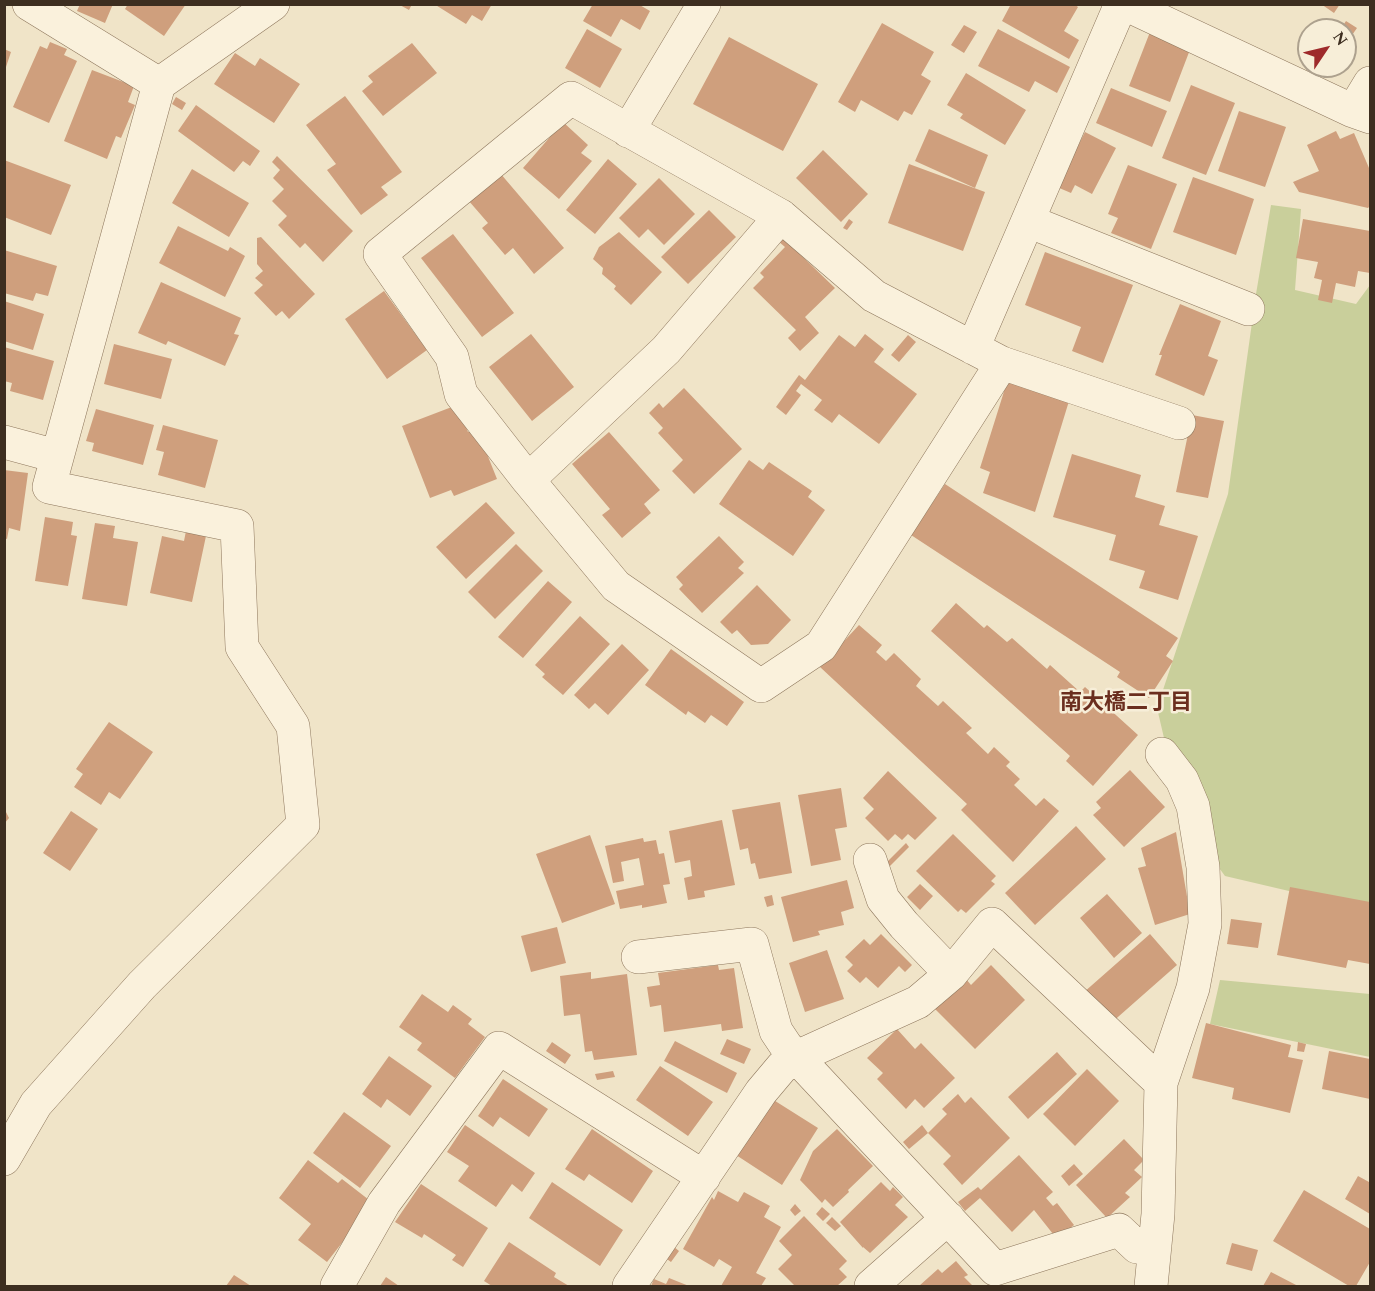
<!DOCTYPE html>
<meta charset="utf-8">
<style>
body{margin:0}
#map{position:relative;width:1375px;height:1291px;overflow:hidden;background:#f0e4c8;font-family:Spectral,serif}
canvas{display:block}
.frame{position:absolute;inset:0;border:6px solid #3d2e20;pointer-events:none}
.north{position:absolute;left:1297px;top:18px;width:60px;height:60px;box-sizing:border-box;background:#f7eed8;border:2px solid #ada18e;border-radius:50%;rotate:55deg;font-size:16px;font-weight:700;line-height:24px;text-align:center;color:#3d2e20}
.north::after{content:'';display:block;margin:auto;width:21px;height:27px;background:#9e2a2b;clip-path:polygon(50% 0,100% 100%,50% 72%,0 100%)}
</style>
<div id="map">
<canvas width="1375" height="1291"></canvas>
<div class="frame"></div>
<div class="north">N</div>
</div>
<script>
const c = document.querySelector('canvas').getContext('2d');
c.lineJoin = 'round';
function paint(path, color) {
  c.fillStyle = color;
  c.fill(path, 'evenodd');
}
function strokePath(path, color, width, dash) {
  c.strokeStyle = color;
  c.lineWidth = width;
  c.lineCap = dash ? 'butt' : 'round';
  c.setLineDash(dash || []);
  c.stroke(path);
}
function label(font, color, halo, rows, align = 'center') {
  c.font = font + ' Spectral,"Noto Sans JP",serif';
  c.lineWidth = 5;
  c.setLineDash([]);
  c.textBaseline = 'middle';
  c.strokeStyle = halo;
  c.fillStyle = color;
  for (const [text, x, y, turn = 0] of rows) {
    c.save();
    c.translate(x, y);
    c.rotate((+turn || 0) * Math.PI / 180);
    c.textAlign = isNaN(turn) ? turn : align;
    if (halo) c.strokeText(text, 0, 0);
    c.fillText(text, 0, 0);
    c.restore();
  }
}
const green = new Path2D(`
 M1271,205L1301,209L1295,290L1356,304L1370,285V910L1225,876L1183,819L1157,708L1228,494L1256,294Z
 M1220,980L1370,994V1057L1210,1024Z`);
const building = new Path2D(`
 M80,4H113L105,23L77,11Z
 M128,4H186L164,36L125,9Z
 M398,4H412L409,10Z
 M434,4H492L482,21L472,15L466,24Z
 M593,4H638L650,11L640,30L621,19L611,37L583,21Z
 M1011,4H1074L1078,7L1064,31L1079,40L1069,59L1002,21Z
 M1321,4H1340L1334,13Z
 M1346,21L1357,28L1350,38L1345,35V30H1340Z
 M882,23L934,52L921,75L931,81L912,115L904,111L898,121L861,100L855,112L838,102Z
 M964,25L977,32L964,53L951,45Z
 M587,29L622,49L600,88L565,68Z
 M998,29L1070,67L1057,93L1035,81L1029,92L978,66Z
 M1150,32L1191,47L1170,102L1129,86Z
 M729,37L818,84L783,151L693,104Z
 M50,42L67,49L64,55L77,61L49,123L13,107L40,46L47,49Z
 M412,43L437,73L383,116L362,91L373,82L368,76Z
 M4,49L11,52L5,70H4Z
 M235,53L255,66L260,58L300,84L274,123L214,84Z
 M92,70L134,86L128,102L135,105L121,138L116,136L107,159L64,141Z
 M966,73L1026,110L1005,145L960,118L963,114L947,105Z
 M1191,85L1235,103L1206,175L1162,158Z
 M1111,88L1167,111L1152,147L1096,123Z
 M345,96L402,172L381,187L388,195L361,215L327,170L336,164L306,125Z
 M176,97L186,103L182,110L172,104Z
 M196,105L260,151L250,166L243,161L234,172L178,131Z
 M1239,111L1286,127L1265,187L1218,171Z
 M563,122L588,145L581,153L592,161L559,199L523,168Z
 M929,129L988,155L975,188L915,161Z
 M1336,131L1340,139L1354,133L1369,168L1370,206L1368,208L1299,192L1293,182L1319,171L1307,145Z
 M1085,132L1116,148L1092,194L1075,185L1071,193L1057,187Z
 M823,150L868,194L841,222L796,178Z
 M277,156L353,231L323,262L305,243L300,248L278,225L287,216L272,201L284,189L273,178L280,170L272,162Z
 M608,159L637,184L595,234L566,210Z
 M4,160L71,185L51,235L4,217Z
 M909,164L985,192L963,251L888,223Z
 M1128,165L1177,184L1151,249L1111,233L1118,218L1108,214Z
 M192,169L249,203L229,237L172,203Z
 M500,173L564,248L534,274L513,248L505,255L482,228L488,223L468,200Z
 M1193,177L1254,199L1236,255L1173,232Z
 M659,178L695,214L664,245L648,229L639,238L619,218Z
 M709,210L736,237L688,284L661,257Z
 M849,219L853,222L847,230L843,228Z
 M1303,219L1370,231V273L1358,271L1355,287L1336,283L1332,303L1318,300L1322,280L1314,278L1318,262L1296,258Z
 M178,226L228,251L230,247L245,256L225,297L159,263Z
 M619,232L662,272L631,305L614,289L616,286L602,274L603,268L593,259L599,247Z
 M453,234L514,313L482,337L421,258Z
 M261,237L315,294L289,319L282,311L276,316L254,293L263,285L255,278L263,271L257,264V238Z
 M782,237L835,288L805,317L819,333L800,351L788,338L796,330L753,288L764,277L760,273L785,247L778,241Z
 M4,250L57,266L48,296L36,293L33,301L4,293Z
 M1045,252L1133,285L1103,363L1072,351L1081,327L1025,305Z
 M161,282L241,318L234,334L239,335L225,366L168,341L166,345L138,333Z
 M384,291L427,350L387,379L345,319Z
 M4,301L44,314L33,350L4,341Z
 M1180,304L1221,321L1208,356L1218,360L1204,396L1155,375L1162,355H1159Z
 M531,334L574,387L532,421L489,367Z
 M865,334L884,349L874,362L917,394L879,444L839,414L832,423L814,410L822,400L801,384L796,391L801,395L786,415L776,407L799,375L805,380L839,335L855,347Z
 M908,335L916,342L899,362L891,355Z
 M114,344L172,359L161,399L104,384Z
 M4,347L54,361L43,400L10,391L12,383L4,381Z
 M1007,382L1069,401L1035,512L983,493L990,472L980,468Z
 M684,388L742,449L694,494L672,471L683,460L658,433L663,428L649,413L659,403L663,408Z
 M457,405L468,432L477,429L497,479L454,496L451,490L430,498L402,426Z
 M96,409L154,425L143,465L92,451L94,443L86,441Z
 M1192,415L1224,421L1208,498L1176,492Z
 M163,425L218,440L205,488L158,475L164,452L156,450Z
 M609,432L660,490L644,504L651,513L622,538L602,515L610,509L572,464Z
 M1072,454L1141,475L1135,497L1165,506L1159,525L1198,536L1178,600L1139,588L1145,571L1109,560L1116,535L1053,517Z
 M749,460L763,470L769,462L812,491L808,497L825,510L793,556L719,504Z
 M4,470L28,473L20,531L9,528L7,539L4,538Z
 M945,484L1178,638L1166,656L1173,661L1149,698L1117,677L1120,672L911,535Z
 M486,502L515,533L466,579L436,547Z
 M45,517L73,522L71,535L77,536L68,586L35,581Z
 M95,523L115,526L113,538L138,542L127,606L82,599Z
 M186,531L206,536L192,602L150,593L162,536L184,541Z
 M719,536L744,562L738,568L744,573L702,613L679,589L683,585L676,577Z
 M516,544L543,571L495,619L468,592Z
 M548,581L572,602L523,658L498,637Z
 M757,585L791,620L768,644L751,645L737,630L732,634L720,622Z
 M956,603L984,628L987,625L1007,642L1012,638L1047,669L1050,665L1080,692L1085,687L1138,735L1093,786L1066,761L1070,756L931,631Z
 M580,616L610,644L563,695L542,677L545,674L535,665Z
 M859,625L882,645L876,652L886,661L894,653L921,679L916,686L938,706L943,701L972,728L966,733L988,754L994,747L1010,762L1006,766L1020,779L1014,785L1036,806L1044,798L1059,811L1013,862L961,810L967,804L820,667Z
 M622,644L649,670L608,715L595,703L589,709L574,695Z
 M671,649L744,702L727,726L711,715L705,723L688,711L686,715L645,685Z
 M109,722L153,752L120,799L109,792L101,805L74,787L83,774L76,769Z
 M1130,770L1165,807L1124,847L1093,815L1101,808L1096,802Z
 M888,771L937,818L915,840L908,834L902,840L895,834L888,841L865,818L874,809L863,798Z
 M841,788L847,827L835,829L841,860L811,866L798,795Z
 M780,802L792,873L759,879L755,863L751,864L748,848L740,850L732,810Z
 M4,808L9,818L4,824Z
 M71,811L98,829L70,871L43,853Z
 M722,820L735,885L704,891L705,897L688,900L684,878L692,876L690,860L675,863L669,831Z
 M1076,826L1106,859L1035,925L1005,893Z
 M1176,832L1190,914L1155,925L1138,868L1146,866L1141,848Z
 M953,834L996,876L991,881L995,884L966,913L961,909L958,912L916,871Z
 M590,835L615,904L562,923L536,854Z
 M643,838L644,842L656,840L659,854L664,853L670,884L663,885L667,903L642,908V905L620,909L616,891L644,885L639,858L621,862L624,881L613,883L605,846Z
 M906,843L909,847L890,866L887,862Z
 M847,880L854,908L841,912L844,925L818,931L820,935L793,942L781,897Z
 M920,884L933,896L920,910L907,897Z
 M1290,887L1370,902V964L1348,960L1346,968L1277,955Z
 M1107,894L1142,933L1114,958L1080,918Z
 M772,895L774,905L767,907L764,897Z
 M1231,919L1262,923L1258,948L1227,944Z
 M557,927L566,963L531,972L521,936Z
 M881,934L912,965L905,972L899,966L878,988L866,977L860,983L847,971L853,965L845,957L864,939L870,945Z
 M1150,934L1177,965L1110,1024L1083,993Z
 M827,950L844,999L805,1012L789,963Z
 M718,965L719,970L734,968L743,1028L722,1031L721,1024L664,1032L661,1005L650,1007L647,987L660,985L658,973Z
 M991,965L1025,1000L975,1049L935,1009L966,979L971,985Z
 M591,972V979L627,974L637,1055L594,1060L592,1051L585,1052L580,1014L564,1016L560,976Z
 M422,994L448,1012L453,1005L472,1019L468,1024L485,1037L455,1078L417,1050L422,1043L399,1027Z
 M1206,1023L1291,1045L1288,1057L1303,1060L1290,1113L1232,1099L1234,1088L1192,1078Z
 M897,1029L915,1049L921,1043L955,1078L924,1108L915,1099L906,1109L877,1079L883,1073L867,1058Z
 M727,1039L751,1049L744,1064L720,1054Z
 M675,1041L737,1073L727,1093L664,1061Z
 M552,1042L571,1055L565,1064L546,1051Z
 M1298,1042L1306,1044L1304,1052L1297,1051Z
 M1329,1051L1370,1059V1099L1322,1089Z
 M1057,1052L1077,1074L1028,1119L1008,1097Z
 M389,1056L432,1086L410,1116L387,1099L381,1108L362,1094Z
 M660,1066L713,1102L688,1136L636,1100Z
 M1087,1069L1119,1101L1075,1146L1043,1114Z
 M613,1071L615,1077L597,1080L595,1074Z
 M503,1079L548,1109L529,1137L500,1117L493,1127L478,1116Z
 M958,1094L965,1103L971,1097L1010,1138L962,1185L943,1164L951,1156L928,1133L909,1149L903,1142L922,1125L928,1133L947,1114L942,1109Z
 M772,1099L818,1128L782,1185L736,1155Z
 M344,1112L391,1146L360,1188L313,1153Z
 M465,1125L535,1173L522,1192L512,1184L496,1207L458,1181L469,1166L447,1152Z
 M592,1129L653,1171L632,1203L589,1174L584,1181L565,1169Z
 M837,1129L873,1166L848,1190L849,1192L833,1207L825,1199L822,1203L800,1180L813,1151Z
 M1124,1139L1144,1160L1134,1170L1142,1177L1125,1193L1130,1197L1107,1218L1076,1185Z
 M1019,1155L1053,1192L1046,1198L1053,1206L1057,1203L1074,1225L1057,1239L1034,1210L1012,1232L980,1198L965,1211L958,1202L978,1187L981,1190Z
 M308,1160L338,1183L342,1179L373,1203L327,1262L298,1240L311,1224L279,1198Z
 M1074,1164L1083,1174L1069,1186L1061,1176Z
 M1358,1176L1369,1182L1370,1179V1214L1345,1199Z
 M552,1182L623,1230L600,1266L529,1218Z
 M881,1182L890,1191L893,1187L903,1197L895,1205L908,1217L870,1253L863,1247V1248L840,1222Z
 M421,1184L488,1228L463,1267L452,1260L456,1255L424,1234L422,1238L395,1222Z
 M1304,1190L1370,1229V1262L1356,1286H1349L1273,1241Z
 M718,1191L738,1202L744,1192L770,1206L764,1217L781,1227L756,1273L766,1278L761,1286H721L732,1267L719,1259L714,1267L683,1249L712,1197L714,1200Z
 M795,1204L801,1211L795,1216L790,1210Z
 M822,1207L830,1214L823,1221L816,1214Z
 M804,1216L847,1261L839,1269L847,1277L837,1286H795L778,1269L792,1255L779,1241Z
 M832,1217L841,1226L835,1231L826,1223Z
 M509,1242L556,1273L554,1277L569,1286H492L484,1281Z
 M1232,1243L1258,1250L1252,1271L1226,1264Z
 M673,1246L679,1251L671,1262L664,1257Z
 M956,1261L968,1275L964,1277L973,1286H919L938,1269L942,1273Z
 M1271,1272L1298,1286H1263Z
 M234,1275L251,1286H226Z
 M386,1277L399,1286H380Z
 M669,1278L689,1286H651L654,1279L666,1284Z`);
const street = new Path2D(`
 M29,4L159,84
 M1125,4L1353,111L1370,117
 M1353,111L1370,83
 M628,131L704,4
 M781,216L571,98L380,254L452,357L461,394L528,480L616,586L761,686L821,646L1002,363
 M1028,221L1248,309
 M973,348L1121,4
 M4,442L56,456
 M528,480L666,350L781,216L874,296L1002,363L1179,423
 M870,860L883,899L904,925L951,974
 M638,957L752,944L776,1031L786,1046L995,1269L1119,1230L1137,1247L1155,1246
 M4,1159L36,1104L142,985L303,825L293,726L242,647L237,526L49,487L159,84L273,4
 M337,1286L384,1203L499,1048L704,1177
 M629,1286L761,1092L782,1067L797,1057L918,1002L951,974L992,924L1161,1083
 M871,1286L948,1218
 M1151,1286L1158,1214L1161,1083L1193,988L1205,924L1203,867L1193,806L1182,780L1162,754`);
const neighbourhoodNames = [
 ["南大橋二丁目",1126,705]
];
paint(green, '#c9cf9b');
paint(building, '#cf9f7d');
strokePath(street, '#8d765c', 34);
strokePath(street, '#faf1dc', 33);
label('bold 22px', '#6b2e1e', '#f7eed8', neighbourhoodNames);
</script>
